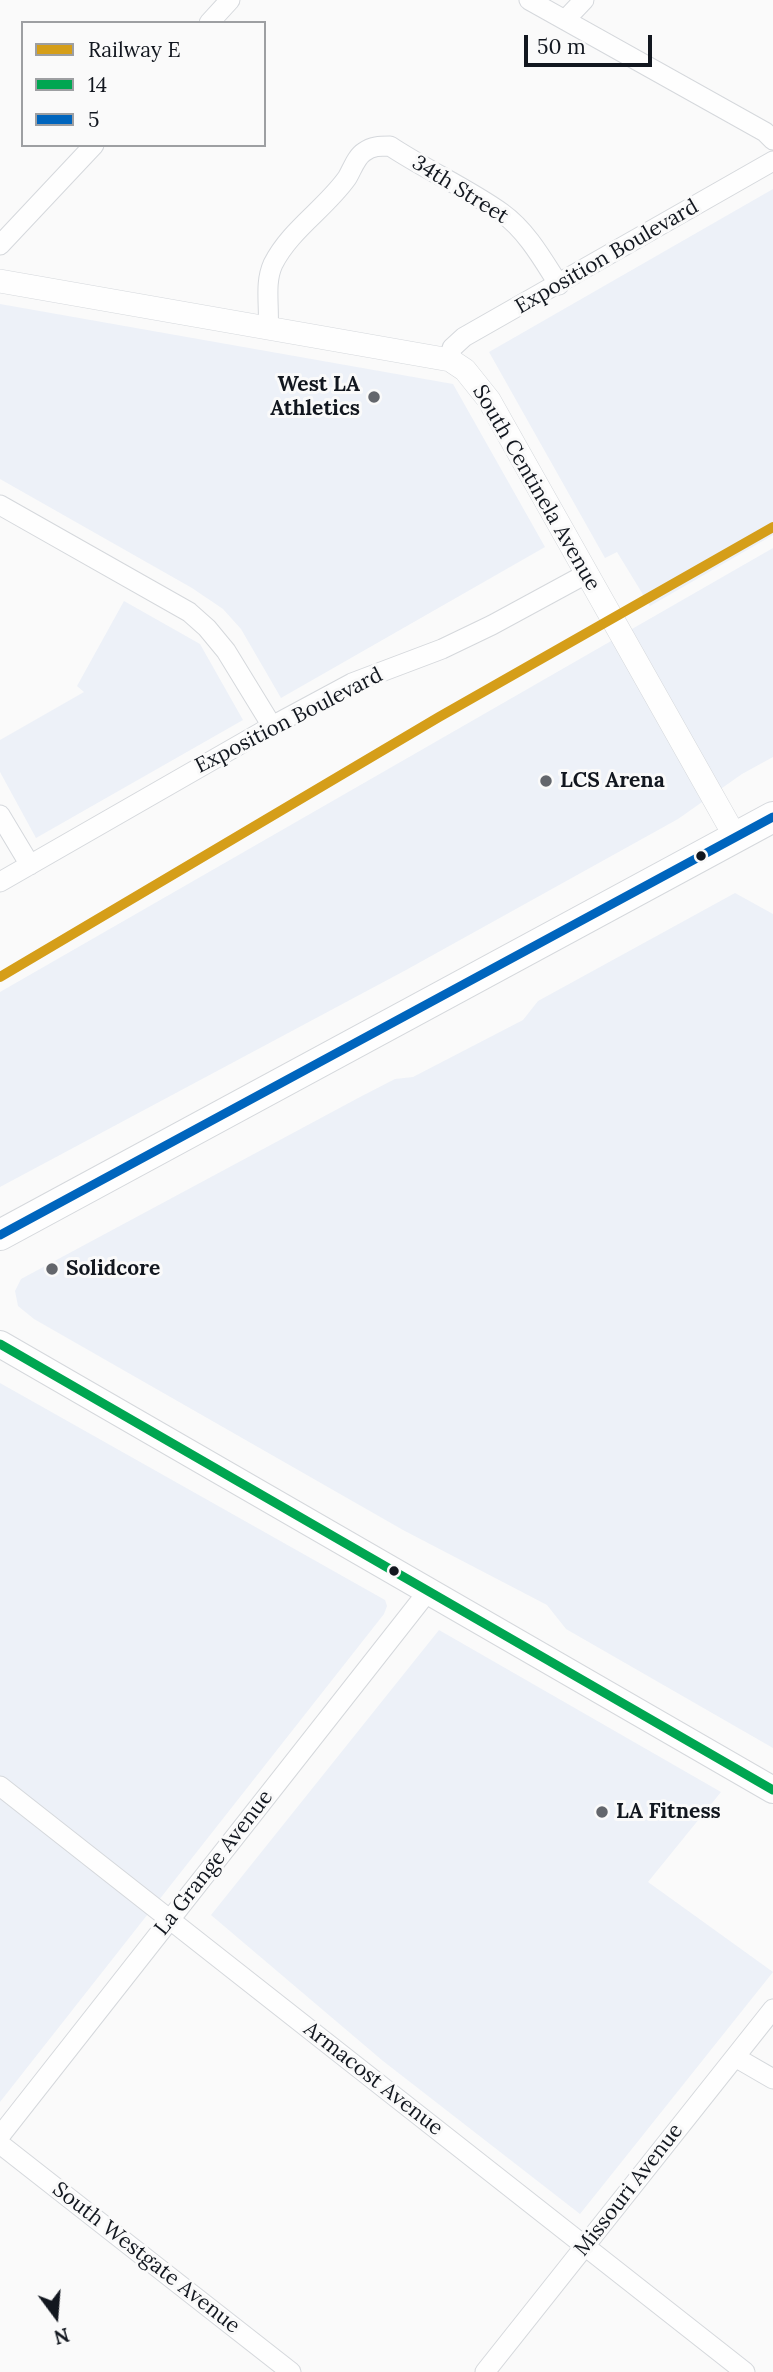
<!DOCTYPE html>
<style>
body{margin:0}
#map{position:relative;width:773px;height:2372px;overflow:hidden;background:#fafafa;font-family:Lora,serif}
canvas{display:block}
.legend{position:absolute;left:21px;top:21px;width:245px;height:126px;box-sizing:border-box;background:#fafafa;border:2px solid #9d9fa2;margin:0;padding:9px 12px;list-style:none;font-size:21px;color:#12171f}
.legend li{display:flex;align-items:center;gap:14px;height:35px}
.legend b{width:35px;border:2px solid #9d9fa2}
.north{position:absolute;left:21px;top:2281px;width:70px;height:70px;-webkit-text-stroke:5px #fafafa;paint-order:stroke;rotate:164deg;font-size:19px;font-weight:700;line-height:28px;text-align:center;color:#12171f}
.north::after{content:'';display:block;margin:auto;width:24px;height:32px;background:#12171f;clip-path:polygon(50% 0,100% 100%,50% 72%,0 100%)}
.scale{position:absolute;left:524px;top:35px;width:128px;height:32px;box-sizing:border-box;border:4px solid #12171f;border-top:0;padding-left:9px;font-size:21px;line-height:24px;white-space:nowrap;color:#12171f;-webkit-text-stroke:5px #fafafa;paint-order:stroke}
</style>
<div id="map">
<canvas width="773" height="2372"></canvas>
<ul class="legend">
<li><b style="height:9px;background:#d59e19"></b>Railway E</li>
<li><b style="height:9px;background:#00a651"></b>14</li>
<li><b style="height:9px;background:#0065bd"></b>5</li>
</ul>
<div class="north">N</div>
<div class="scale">50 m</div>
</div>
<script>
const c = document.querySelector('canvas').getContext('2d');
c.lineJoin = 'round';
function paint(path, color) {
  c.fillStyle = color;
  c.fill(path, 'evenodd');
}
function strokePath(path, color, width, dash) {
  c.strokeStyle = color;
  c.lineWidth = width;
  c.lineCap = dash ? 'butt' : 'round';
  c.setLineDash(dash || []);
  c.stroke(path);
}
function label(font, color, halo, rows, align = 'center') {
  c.font = font + ' Lora,serif';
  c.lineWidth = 6;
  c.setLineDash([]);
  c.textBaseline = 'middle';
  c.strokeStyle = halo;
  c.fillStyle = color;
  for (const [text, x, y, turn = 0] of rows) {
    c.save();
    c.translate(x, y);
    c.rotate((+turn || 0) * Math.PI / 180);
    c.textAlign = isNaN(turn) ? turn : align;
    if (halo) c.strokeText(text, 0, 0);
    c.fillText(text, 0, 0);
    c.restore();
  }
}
const built = new Path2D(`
 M773,189V535L650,606L617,552L605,558L489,352Z
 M0,304L453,384L545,547L281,698L241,629L223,609L192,588L0,479Z
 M773,548V757L742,774L678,819L406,970L0,1187V992Z
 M124,601L200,644L243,720L36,838L0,772V740L84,692L77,686Z
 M735,893L773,914V1748L566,1629L547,1605L403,1530L34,1319L18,1306L15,1291L21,1279L360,1097L395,1079L413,1077L523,1020L538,1001Z
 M0,1383L385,1600L387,1606L384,1614L0,2102Z
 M439,1630L721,1792L648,1882L773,1972L580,2214L383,2061L211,1915Z`);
const minor = new Path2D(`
 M529,0L765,132L773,140
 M565,20L584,0
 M209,23L230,0
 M0,245L94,145
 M268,328C270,306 264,284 273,264C290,230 325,209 347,178C352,170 356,157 364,152C372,146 380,146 390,146C426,170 467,188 502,213C527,231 543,260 559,285
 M450,360L452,348L464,337L773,161
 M0,505L189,612L207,628L226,651L272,726
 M0,815L30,865
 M0,882L272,726L352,683L442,649L492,625L586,574
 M0,1786L745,2372
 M735,2057L773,2079
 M0,2136L429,1590
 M0,2144L291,2372
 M485,2372L773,2009`);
const tertiary = new Path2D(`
 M0,281L450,360L465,370L489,400L736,838`);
const secondary = new Path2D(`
 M0,1344L773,1790`);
const primary = new Path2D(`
 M0,1235L773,817`);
const bus1 = new Path2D(`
 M0,1344L773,1790`);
const bus2 = new Path2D(`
 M0,1235L773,817`);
const rail1 = new Path2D(`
 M0,977L439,717L773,527`);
const markers = [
 [374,397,7,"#63666c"],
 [546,781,7,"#63666c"],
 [701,856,6,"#12171f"],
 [52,1269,7,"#63666c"],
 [394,1571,6,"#12171f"],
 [602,1812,7,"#63666c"]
];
const streetNames = [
 ["34th Street",460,190,32],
 ["Exposition Boulevard",607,257,-30],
 ["South Centinela Avenue",536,488,60],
 ["Exposition Boulevard",289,721,-27],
 ["La Grange Avenue",214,1863,-52],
 ["Armacost Avenue",373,2079,38],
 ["Missouri Avenue",629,2190,-52],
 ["South Westgate Avenue",146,2258,38]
];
const poiNames = [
 ["West LA",360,385,"right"],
 ["Athletics",360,409,"right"],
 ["LCS Arena",560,781],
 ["Solidcore",66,1269],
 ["LA Fitness",616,1812]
];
paint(built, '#edf1f8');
strokePath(minor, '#d5d8dc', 21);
strokePath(tertiary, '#d5d8dc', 24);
strokePath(secondary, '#d5d8dc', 28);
strokePath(primary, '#d5d8dc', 32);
strokePath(minor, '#fefefe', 19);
strokePath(tertiary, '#fefefe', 23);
strokePath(secondary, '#fefefe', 26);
strokePath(primary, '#fefefe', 30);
strokePath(bus1, '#00a651', 9);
strokePath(bus2, '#0065bd', 9);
strokePath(rail1, '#d59e19', 10);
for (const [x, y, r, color] of markers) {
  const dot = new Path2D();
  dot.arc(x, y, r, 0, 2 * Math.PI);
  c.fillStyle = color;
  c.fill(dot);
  strokePath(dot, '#fafafa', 2.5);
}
label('21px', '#12171f', '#fafafa', streetNames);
label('bold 21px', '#12171f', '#fafafa', poiNames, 'left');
</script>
